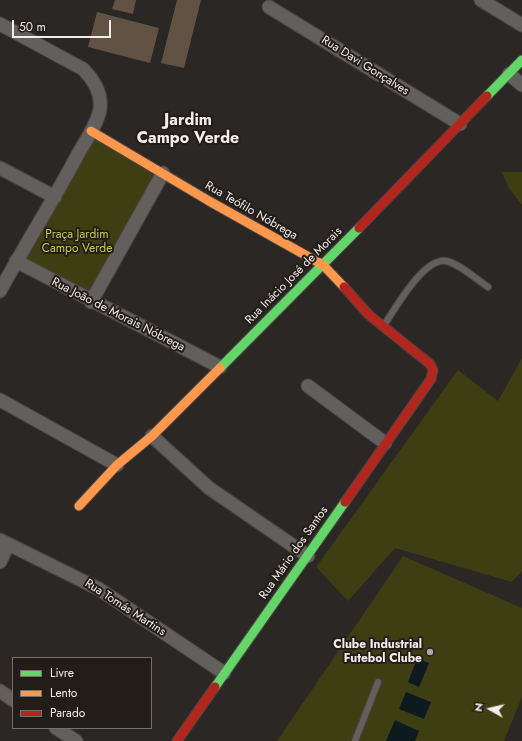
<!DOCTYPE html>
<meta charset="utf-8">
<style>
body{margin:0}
#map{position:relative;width:522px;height:741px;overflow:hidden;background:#2a2725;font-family:Jost,sans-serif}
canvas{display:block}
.legend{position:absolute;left:12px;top:657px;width:140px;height:72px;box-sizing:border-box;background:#231d19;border:1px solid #76716d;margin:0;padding:5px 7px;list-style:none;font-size:12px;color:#f3eeeb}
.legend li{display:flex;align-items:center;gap:8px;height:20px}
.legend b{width:20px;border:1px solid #76716d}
.north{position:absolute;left:470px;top:689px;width:40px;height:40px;-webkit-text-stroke:3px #231d19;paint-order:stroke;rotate:278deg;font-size:11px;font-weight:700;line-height:16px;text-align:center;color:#f3eeeb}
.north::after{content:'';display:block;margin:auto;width:14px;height:18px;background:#f3eeeb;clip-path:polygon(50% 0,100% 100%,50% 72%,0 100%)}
.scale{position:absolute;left:12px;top:20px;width:99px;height:18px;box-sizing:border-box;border:2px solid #f3eeeb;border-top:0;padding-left:5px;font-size:12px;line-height:14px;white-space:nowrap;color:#f3eeeb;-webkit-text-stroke:3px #231d19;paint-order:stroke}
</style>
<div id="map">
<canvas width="522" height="741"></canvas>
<ul class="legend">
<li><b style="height:5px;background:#63d668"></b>Livre</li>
<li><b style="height:5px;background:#ff974d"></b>Lento</li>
<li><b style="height:5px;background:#b3261e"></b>Parado</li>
</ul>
<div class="north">N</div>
<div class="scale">50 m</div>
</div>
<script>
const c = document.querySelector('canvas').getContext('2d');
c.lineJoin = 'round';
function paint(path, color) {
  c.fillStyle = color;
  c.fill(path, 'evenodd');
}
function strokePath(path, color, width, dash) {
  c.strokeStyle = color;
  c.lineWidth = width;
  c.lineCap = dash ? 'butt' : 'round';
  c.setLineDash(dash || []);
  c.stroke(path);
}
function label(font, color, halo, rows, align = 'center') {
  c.font = font + ' Jost,sans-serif';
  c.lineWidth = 4;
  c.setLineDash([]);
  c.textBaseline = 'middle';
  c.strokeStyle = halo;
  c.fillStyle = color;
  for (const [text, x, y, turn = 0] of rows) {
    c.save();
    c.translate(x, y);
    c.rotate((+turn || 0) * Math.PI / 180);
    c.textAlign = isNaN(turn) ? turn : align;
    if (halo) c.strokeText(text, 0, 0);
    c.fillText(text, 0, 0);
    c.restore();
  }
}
const green = new Path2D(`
 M93,137L159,175L91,298L22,260Z
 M502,172H522V205L508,187Z
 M522,358V571L512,582L395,548L348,601L316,567L458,370L498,401Z
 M403,556L522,608V697L504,741H277Z`);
const water = new Path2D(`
 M417,659L429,663L419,687L408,682Z
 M406,692L431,702L424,719L399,709Z
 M395,720L419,731L415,741H386Z`);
const building = new Path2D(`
 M115,0H136L133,14L112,9Z
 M177,0H201L184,68L161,63Z
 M97,12L159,28L150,63L88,47Z`);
const lane = new Path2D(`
 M384,325C396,308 423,258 446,261C460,264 476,279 488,287
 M355,741L378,682`);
const street = new Path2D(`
 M481,0L522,25
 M269,7L460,124
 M0,24L83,69C94,80 102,93 100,109C98,123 84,143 77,156C53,201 25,245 0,291
 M509,74L522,85
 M0,168L55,197
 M16,261L220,367
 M91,302L163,173
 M308,386L385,443
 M0,400L117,465
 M152,436L209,488L308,556
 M0,540L99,589L224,673
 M0,562L8,544
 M0,691L13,700
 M56,728L76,741`);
const fast = new Path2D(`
 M487,96L522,60
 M220,368L359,228
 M215,687L345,502`);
const slow = new Path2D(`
 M91,131L209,201L323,265L344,287
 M79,506L117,465L152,436L220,368`);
const jam = new Path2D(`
 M359,228L487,96
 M344,287L369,315L430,364L433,370L431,379L345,502
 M177,741L215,687`);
const markers = [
 [430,652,4,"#ada8a6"]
];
const streetNames = [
 ["Rua Davi Gonçalves",365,66,32],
 ["Rua Teófilo Nóbrega",251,211,30],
 ["Rua Inácio José de Morais",294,276,-45],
 ["Rua João de Morais Nóbrega",118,315,27],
 ["Rua Mário dos Santos",294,553,-55],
 ["Rua Tomás Martins",125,608,33]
];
const parkNames = [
 ["Praça Jardim",77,235],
 ["Campo Verde",77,249]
];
const poiNames = [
 ["Clube Industrial",422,645],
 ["Futebol Clube",422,659]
];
const districtNames = [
 ["Jardim",188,121],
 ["Campo Verde",188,139]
];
paint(green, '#3d3f12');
paint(water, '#0d1a20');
paint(building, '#625244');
strokePath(lane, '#484442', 8);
strokePath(street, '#484442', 15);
strokePath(fast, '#484442', 11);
strokePath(slow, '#484442', 11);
strokePath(jam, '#484442', 11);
strokePath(lane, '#625f5d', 6);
strokePath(street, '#625f5d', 13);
strokePath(fast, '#63d668', 9);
strokePath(slow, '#ff974d', 9);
strokePath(jam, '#b3261e', 9);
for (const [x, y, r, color] of markers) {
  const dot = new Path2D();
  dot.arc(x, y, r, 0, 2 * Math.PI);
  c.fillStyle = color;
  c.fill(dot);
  strokePath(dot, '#231d19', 1.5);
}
label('12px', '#f3eeeb', '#231d19', streetNames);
label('12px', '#c5cc4a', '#231d19', parkNames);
label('bold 12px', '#f3eeeb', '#231d19', poiNames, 'right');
label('bold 16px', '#f3eeeb', '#231d19', districtNames);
</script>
